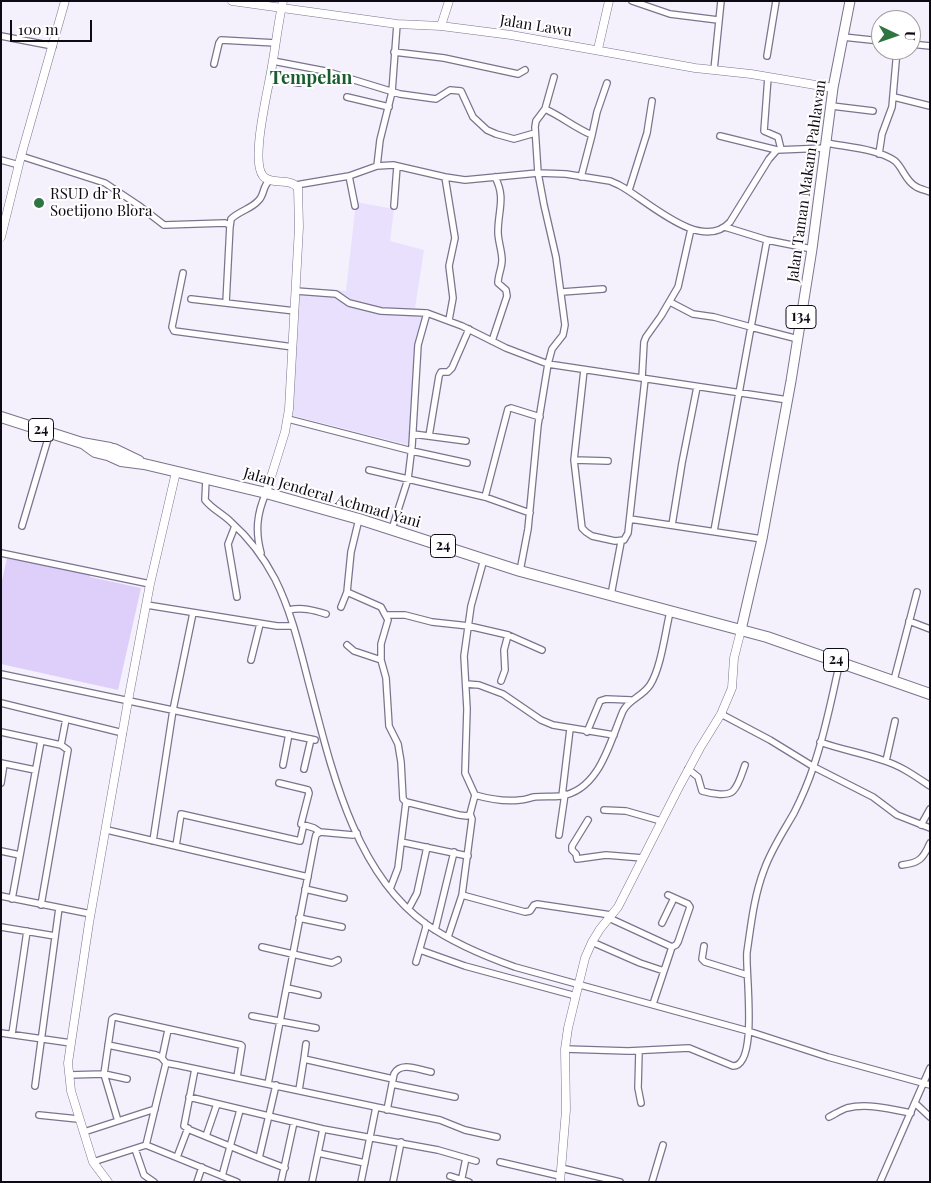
<!DOCTYPE html>
<style>
body{margin:0}
#map{position:relative;width:931px;height:1183px;overflow:hidden;background:#f4f0fc;font-family:"Playfair Display",serif}
canvas{display:block}
.frame{position:absolute;inset:0;border:2px solid #0e0a14;pointer-events:none}
.north{position:absolute;left:871px;top:10px;width:50px;height:50px;box-sizing:border-box;background:#fff;border:1px solid #9f9da1;border-radius:50%;rotate:93deg;font-size:14px;font-weight:700;line-height:20px;text-align:center;color:#0e0a14}
.north::after{content:'';display:block;margin:auto;width:18px;height:22px;background:#2e7542;clip-path:polygon(50% 0,100% 100%,50% 72%,0 100%)}
.scale{position:absolute;left:10px;top:20px;width:82px;height:22px;box-sizing:border-box;border:2px solid #0e0a14;border-top:0;padding-left:6px;font-size:15px;line-height:18px;white-space:nowrap;color:#0e0a14;-webkit-text-stroke:4px #fff;paint-order:stroke}
</style>
<div id="map">
<canvas width="931" height="1183"></canvas>
<div class="frame"></div>
<div class="north">U</div>
<div class="scale">100 m</div>
</div>
<script>
const ctx = document.querySelector('canvas').getContext('2d');
ctx.lineJoin = 'round';
function paint(path, color) {
  ctx.fillStyle = color;
  ctx.fill(path, 'evenodd');
}
function trace(path, color, width, dash) {
  ctx.strokeStyle = color;
  ctx.lineWidth = width;
  ctx.lineCap = dash ? 'butt' : 'round';
  ctx.setLineDash(dash || []);
  ctx.stroke(path);
}
function drawText(font, color, halo, rows, align = 'center') {
  ctx.font = font + ' "Playfair Display",serif';
  ctx.lineWidth = 4;
  ctx.setLineDash([]);
  ctx.textBaseline = 'middle';
  ctx.strokeStyle = halo;
  ctx.fillStyle = color;
  for (const [text, x, y, turn = 0] of rows) {
    ctx.save();
    ctx.translate(x, y);
    ctx.rotate((+turn || 0) * Math.PI / 180);
    ctx.textAlign = isNaN(turn) ? turn : align;
    if (halo) ctx.strokeText(text, 0, 0);
    ctx.fillText(text, 0, 0);
    ctx.restore();
  }
}
paint(new Path2D(`
 M356 202 394 209 390 241 424 250 415 308 425 311 417 345 412 446 291 415 300 288 346 291Z`), '#e9e0fe');
paint(new Path2D(`
 M7 558 56 568 58 563 91 570 90 577 141 588 118 690 1 664V585Z`), '#ddcffa');
const street = new Path2D(`
 M632 1 670 14 718 20
 M1 36 53 46
 M843 37 881 41
 M911 44 930 46
 M394 52 444 58 518 74 525 70
 M767 56 776 1
 M273 61 325 71 400 94 436 99 450 90 461 91 473 117 487 130 496 134 514 139 535 133
 M214 64 219 43 221 40 276 43
 M714 70 721 1
 M768 77 764 131 778 137 781 149
 M270 78 299 83
 M347 97 389 107
 M894 97 930 106
 M832 106 873 111
 M545 109 554 77
 M592 135 597 112 607 83
 M720 136 777 150
 M827 143C846 147 879 149 895 161 903 168 905 180 915 186 919 189 925 190 930 192
 M879 154 882 134 892 107 897 50
 M21 156 105 183 138 205 164 225 225 223 230 225 226 303
 M1 160 19 165
 M377 166 380 140 392 92 397 24
 M349 176 355 206
 M445 177 455 238 449 266 453 298 449 320
 M296 185 349 176 377 166 393 165 445 177 465 180 538 173 566 174 610 181 619 185C646 199 701 254 730 222L769 159 777 150 826 148
 M629 190 647 133 652 101
 M394 206 397 166
 M230 227 231 219C239 211 251 209 258 201 265 195 262 186 270 180
 M725 227 767 240 812 249
 M767 240 751 327 798 339
 M183 273 172 327 174 331 293 347
 M296 291 336 294 349 303 381 311 426 313
 M562 292 603 289
 M191 299 295 311
 M670 302 693 314 714 317 751 327 714 531
 M492 341 507 296 506 290 498 283C498 275 502 268 502 260 502 251 498 241 498 232 498 210 506 198 495 177
 M584 370 574 460 582 528 586 532 592 536 615 541 624 540 628 533 645 379
 M642 378 644 342 646 337 661 316 678 287 691 229
 M288 419 412 451 467 463
 M413 434 466 441
 M429 436 439 376 441 372H448L452 368 469 329
 M574 460 608 461
 M369 470 485 497 530 513
 M206 479 205 500C212 509 223 514 231 522 249 538 264 558 275 579 291 611 299 645 308 680 330 762 352 871 426 924 453 943 484 956 515 967L748 1031 828 1057 930 1085
 M485 497 508 409 511 408 540 417
 M359 519 351 552 347 592 381 607 388 620 381 644V660L386 678 389 726 398 744 401 762 403 799 406 802 459 815 467 816 470 814 475 795 465 773 467 709 464 656 471 606 484 559
 M630 519 762 539
 M672 525 682 463 697 387
 M22 526 50 432
 M235 526 228 544 237 597
 M392 529 408 479 412 446 418 345 427 313 462 326 506 348 548 364 788 400
 M1 553 150 584
 M261 553C255 531 257 513 266 493
 M520 571 528 529 538 425 548 364 552 349 563 335 565 325 556 257 544 205 538 173 535 127 536 121 545 109C561 116 575 128 592 135L581 177
 M611 595 621 542
 M147 605 277 626H293
 M341 607 347 592
 M289 610C302 607 313 610 326 614
 M386 615H405L432 622 469 626 508 635 542 650
 M909 621 930 629
 M347 645 354 651 381 660
 M251 660 260 624
 M1 674 315 740
 M894 680 917 592
 M501 681 505 670 504 650 508 635
 M466 684 479 685 503 694 541 720 553 725 614 735
 M1 703 123 733
 M721 714 770 740 814 767 873 797 897 815 930 828
 M1 732 61 745 68 750 41 905
 M587 732 600 701 606 699 631 700
 M820 742C842 750 863 753 885 761 901 766 915 776 930 786
 M61 745 66 719
 M886 761 895 721
 M1 763 35 770
 M283 765 289 734
 M304 769 311 739
 M688 769 698 777 702 791C709 793 727 797 733 791 739 785 742 773 745 765
 M1 783 4 764
 M279 783 308 790 309 793 301 824 314 828 320 832
 M475 795C489 799 504 802 520 800 525 800 529 798 534 797 543 796 552 797 561 796 600 790 610 741 623 711 629 699 642 697 650 685 661 668 665 633 670 612
 M562 796 570 729
 M604 810 626 811 661 821
 M588 820 572 846V850L576 854 577 859 606 855 643 858
 M921 825 930 809
 M107 830 308 877
 M559 835 565 794
 M153 841 173 710 193 613
 M401 842 468 856
 M176 846 181 814 300 841 303 828
 M1 851 20 855
 M902 865C919 863 923 859 930 843
 M305 889 344 898
 M390 889 398 868 406 802
 M462 895 525 912 530 911 534 905 537 904 611 915
 M1 896 91 914
 M12 899 41 741
 M409 908 417 893 427 847
 M299 918 342 927
 M609 918 672 947
 M662 923 674 898
 M1 927 55 936
 M435 930 454 852
 M448 937 462 895 472 819 470 814
 M592 942 640 963 664 971
 M704 946 702 959 705 962 747 975
 M262 947 332 963 338 960
 M420 950 465 966 576 996
 M416 962 426 927 425 923
 M287 988 318 995
 M653 1004 672 947 676 945 678 942 690 907 688 904 668 895
 M252 1016 316 1028
 M1 1033 71 1043
 M12 1034 27 931
 M108 1045 156 1055 161 1057 166 1063
 M565 1049 628 1051 689 1048 733 1066C759 1066 745 970 747 952 751 925 754 896 764 870 771 850 783 832 794 813 801 799 808 783 813 768 825 734 832 697 840 661
 M639 1051 638 1088 641 1103
 M162 1058 168 1030
 M304 1059 306 1044
 M195 1069 184 1126 190 1130 259 1158
 M69 1075 104 1074 127 1079
 M268 1084 315 839 316 835 320 832 353 835 357 833
 M392 1084 455 1097
 M276 1085 259 1158 285 1168
 M35 1086 59 908
 M299 1090 304 1059 393 1079
 M189 1097 323 1129 438 1150 476 1161
 M915 1103 930 1117
 M376 1107 440 1120 465 1130 497 1137
 M387 1110 394 1074C401 1061 419 1070 431 1072
 M39 1115 78 1119
 M829 1117C835 1114 841 1110 847 1108 867 1103 891 1109 911 1113
 M118 1121 104 1074 112 1019 115 1017 241 1045 242 1046 237 1077
 M84 1132 155 1109
 M206 1136 217 1104
 M146 1145 166 1063 177 1065 376 1107 361 1182
 M135 1149 144 1175 154 1182
 M318 1153 365 1163
 M177 1157 188 1128
 M93 1162 146 1145 237 1182
 M500 1162 560 1176
 M561 1168 620 1182
 M222 1176 240 1110
 M450 1176 469 1182
 M197 1182 202 1167
 M281 1182 294 1122
 M312 1182 323 1129
 M393 1182 401 1142
 M461 1182 466 1158
 M652 1182 663 1145
 M880 1182 930 1068`);
const secondary = new Path2D(`
 M232 1 397 24 441 26 511 35 695 68 751 74 833 88
 M441 26 449 1
 M598 49 609 1
 M1 237 21 156 65 1
 M266 493 285 432 289 409 299 227 298 188C290 177 272 186 263 176 250 160 269 87 272 66 276 44 278 23 283 1
 M108 1182 93 1162 88 1146 71 1091 68 1063 89 923 128 701 150 584 176 472
 M560 1182 566 1110 565 1049 568 1028 585 958 592 942 600 929 618 907 678 789 700 748 721 714 732 688 734 658 741 630`);
const primary = new Path2D(`
 M741 630 762 539 791 381 812 249 833 88 850 1`);
const highway = new Path2D(`
 M1 417 82 443 110 448
 M84 444 95 452 107 455
 M114 449 139 461
 M110 456 121 461 144 464 266 493 359 519 520 571 767 637 930 694`);
trace(street, '#7c738e', 8);
trace(secondary, '#7c738e', 9);
trace(primary, '#7c738e', 11);
trace(highway, '#7c738e', 12);
trace(street, '#fff', 5.5);
trace(secondary, '#fff', 8);
trace(primary, '#fff', 9);
trace(highway, '#fff', 10);
for (const [x, y, r, color] of [
 [39,203,6,"#2e7542"]
]) {
  const dot = new Path2D();
  dot.arc(x, y, r, 0, 2 * Math.PI);
  ctx.fillStyle = color;
  ctx.fill(dot);
  trace(dot, '#fff', 2);
}
for (const [x, y, w] of [
 [801,317,30],
 [41,430,25],
 [443,546,25],
 [836,660,25]
]) {
  const box = new Path2D();
  box.roundRect(x - w / 2, y - 11.5, w, 23, 4);
  ctx.fillStyle = '#fff';
  ctx.fill(box);
  trace(box, '#0e0a14', 1);
}
drawText('bold 14px', '#0e0a14', null, [
 ["134",801,317],
 ["24",41,430],
 ["24",443,546],
 ["24",836,660]
]);
drawText('15px', '#0e0a14', '#fff', [
 ["Jalan Lawu",536,26,9],
 ["Jalan Taman Makam Pahlawan",807,181,-82],
 ["Jalan Jenderal Achmad Yani",332,498,16]
]);
drawText('15px', '#0e0a14', '#fff', [
 ["RSUD dr R",50,194],
 ["Soetijono Blora",50,211]
], 'left');
drawText('bold 18px', '#195c2e', '#fff', [
 ["Tempelan",311,78]
]);
</script>
